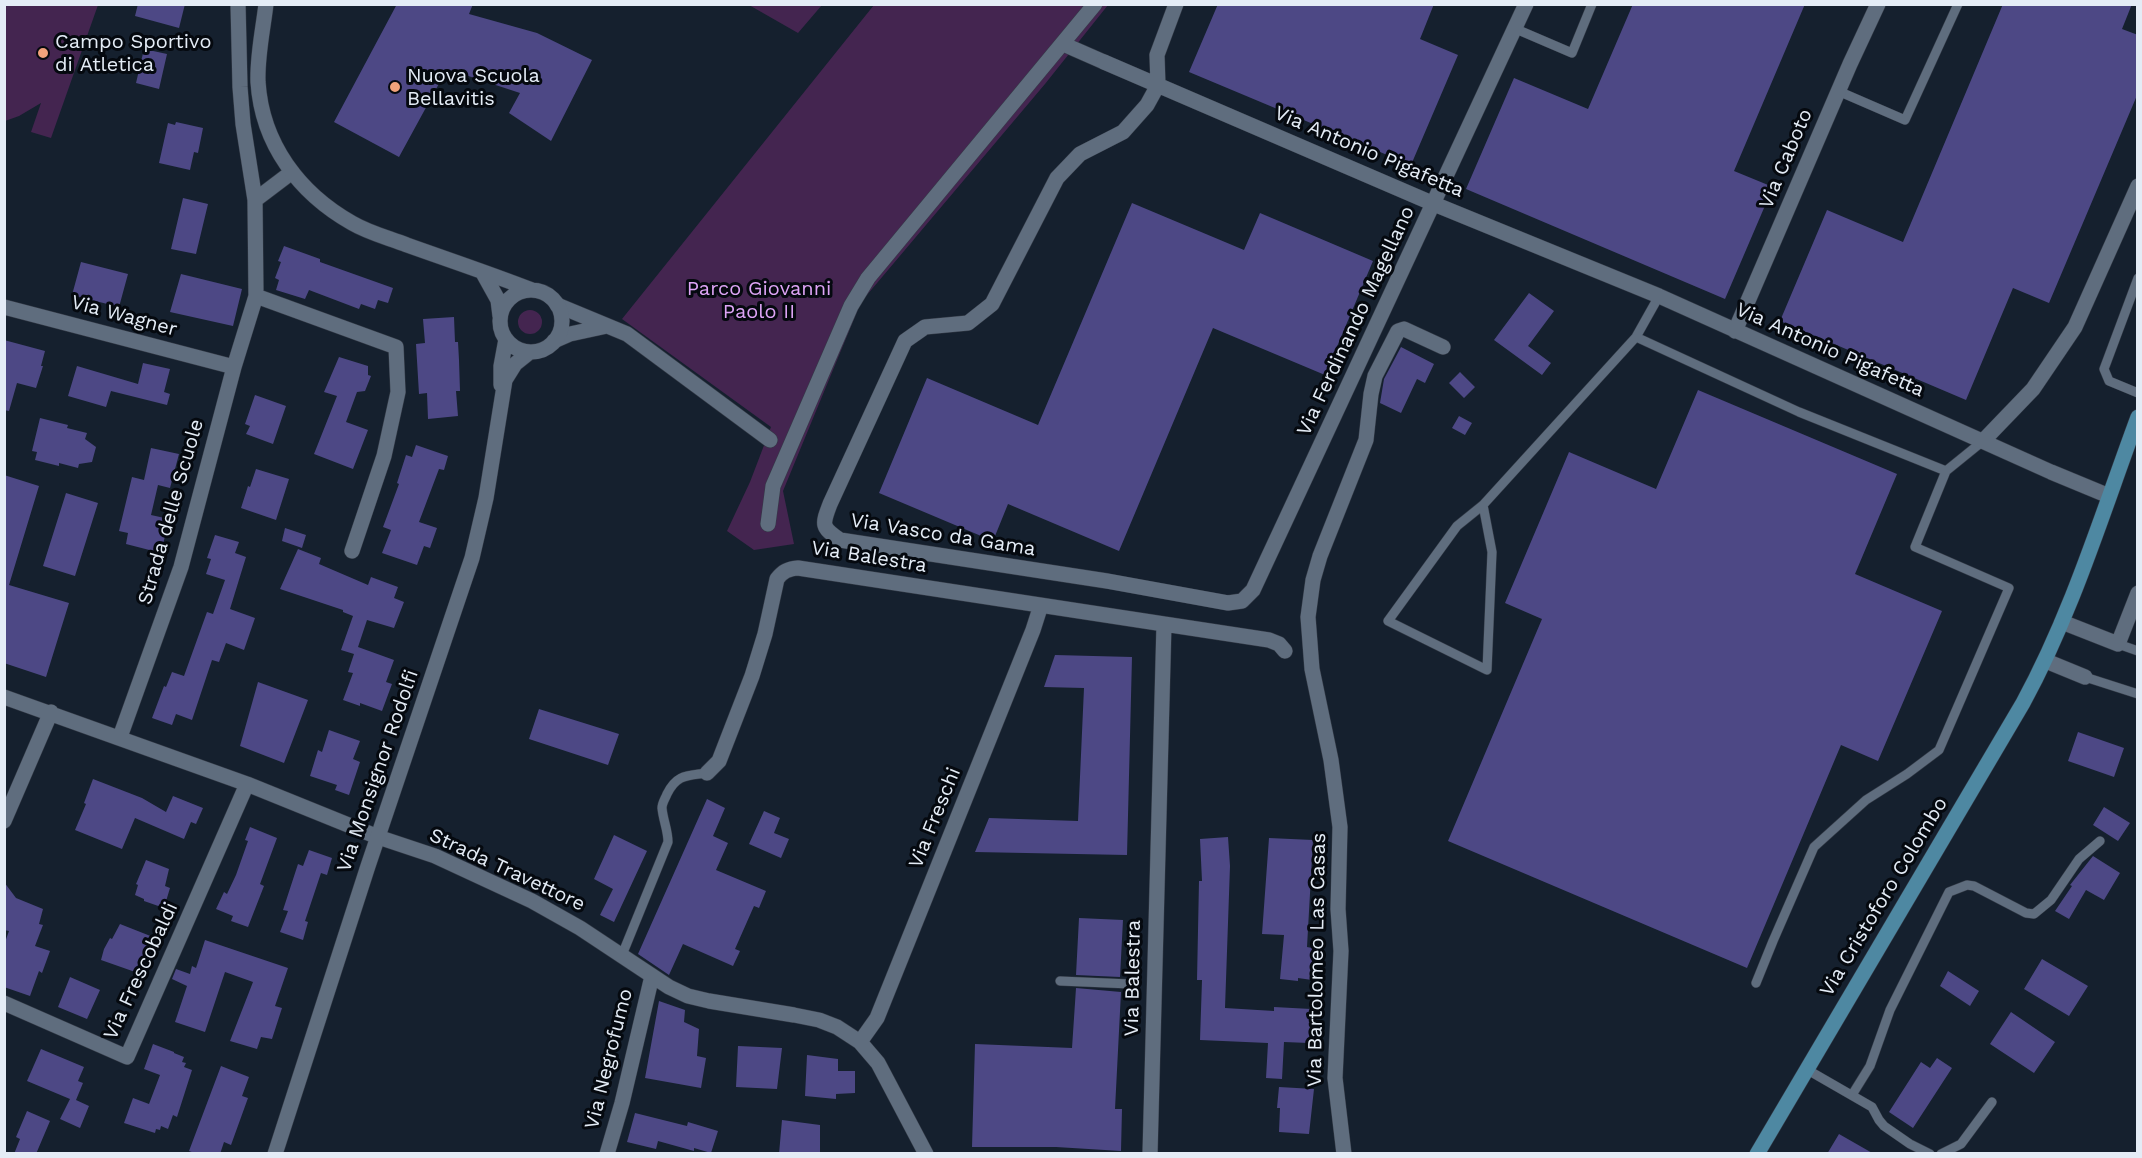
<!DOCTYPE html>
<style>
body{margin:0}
#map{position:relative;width:2142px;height:1158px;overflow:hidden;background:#15202e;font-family:"Work Sans",sans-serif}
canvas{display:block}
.frame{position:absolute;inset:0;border:6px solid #e4ecf6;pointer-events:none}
</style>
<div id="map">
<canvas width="2142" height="1158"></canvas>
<div class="frame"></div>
</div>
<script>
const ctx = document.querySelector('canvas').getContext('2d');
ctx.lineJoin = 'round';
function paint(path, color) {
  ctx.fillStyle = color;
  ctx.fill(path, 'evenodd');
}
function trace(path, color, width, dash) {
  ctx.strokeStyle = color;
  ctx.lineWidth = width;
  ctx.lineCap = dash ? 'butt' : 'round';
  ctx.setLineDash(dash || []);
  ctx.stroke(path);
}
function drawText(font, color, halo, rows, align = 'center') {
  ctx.font = font + ' "Work Sans",sans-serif';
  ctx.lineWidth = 6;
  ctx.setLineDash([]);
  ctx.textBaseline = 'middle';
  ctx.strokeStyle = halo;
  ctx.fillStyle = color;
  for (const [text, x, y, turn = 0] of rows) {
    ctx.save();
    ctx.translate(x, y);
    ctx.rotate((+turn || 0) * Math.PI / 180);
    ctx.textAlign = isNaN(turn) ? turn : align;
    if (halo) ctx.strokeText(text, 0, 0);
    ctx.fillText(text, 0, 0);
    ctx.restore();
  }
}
paint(new Path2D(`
 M5 4 98 5 51 138 31 132 41 103 19 116 5 121Z
 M749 5H822L798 33Z
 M874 5H1108L1045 84 861 302 783 491 794 544 754 550 727 531 750 482 771 427 622 319Z
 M518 322a12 12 0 1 1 24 0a12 12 0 1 1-24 0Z`), '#442550');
paint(new Path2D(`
 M138 4H185L179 28 135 16Z
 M397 4H473L469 14 537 33 592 60 551 141 509 113 520 93 447 69 399 157 334 122Z
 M1218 4H1434L1420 39 1458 55 1411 165 1189 72Z
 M1633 4H1805L1734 171 1773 187 1725 299 1466 189 1514 78 1588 109Z
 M2003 4H2132L2122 29 2138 35V93L2049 303 2013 288 1966 400 1780 321 1827 210 1903 242Z
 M144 49 167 54 159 89 136 83Z
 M176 122 203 128 198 153 194 152 190 170 159 163 168 123 175 125Z
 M183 198 208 204 196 254 171 249Z
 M1132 203 1244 250 1260 213 1373 261 1325 375 1213 328 1119 551 1008 504 993 541 879 493 927 378 1038 425Z
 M284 246 320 259V262L393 288 388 303 378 300 375 309 361 304 359 309 309 290 305 299 276 290 279 280 275 278 281 262 278 261Z
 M81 262 128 274 119 307 72 295Z
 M181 274 242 289 233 326 170 312Z
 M1529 293 1554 311 1528 346 1551 363 1542 375 1494 340Z
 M454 317 455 342H458L459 360 460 391H456L458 416 428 419 427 393 419 394 416 344 425 343 423 319Z
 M4 340 45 351 41 366H43L36 388 17 383 9 411 4 410Z
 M1401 347 1434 364 1425 383 1417 379 1401 413 1380 403 1384 379Z
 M339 357 368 366V375L371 376 365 391 357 392 346 422 368 430 353 469 314 454 337 396 324 392Z
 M143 363 170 369 164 392 170 394 167 405 111 391 106 407 68 396 77 366 138 384Z
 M1460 372 1475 387 1464 398 1449 383Z
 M1698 390 1897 474 1855 574 1942 611 1878 761 1841 745 1747 968 1448 841 1542 619 1505 603 1569 452 1656 489Z
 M255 395 286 406 273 444 246 434 250 426 245 424Z
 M1459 416 1472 423 1465 435 1452 428Z
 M40 418 68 425 67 428 87 433 85 439 96 447 92 462 79 464 78 468 59 463V466L35 460 37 452 32 451Z
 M416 445 448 456 444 470 439 469 419 522 437 528 430 548 424 546 417 565 382 553 391 530 383 527 399 484 397 483 406 455 412 457Z
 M151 448 179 454 170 488 158 485 151 515 169 519 161 553 126 544 128 533 119 531 132 477 144 480Z
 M256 469 289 479 276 520 241 508 248 486 250 487Z
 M4 475 39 486 9 585 69 603 46 677 4 663Z
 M66 493 98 503 75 576 43 566Z
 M285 528 306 535 302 548 282 541Z
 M215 535 239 542 235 553 246 557 230 609 255 618 244 650 226 643 219 662 212 660 192 720 176 714 172 725 152 718 164 686 166 687 172 672 184 676 207 612 213 614 225 580 206 574 211 559 207 558Z
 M298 549 321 558 319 564 368 585 371 577 398 587 394 598 404 602 394 628 367 620 358 647 394 660 386 682 392 684 382 711 360 703V706L343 700 353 673 348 672 354 654 341 650 353 616 343 612V610L280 589Z
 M1055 655 1132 657 1127 855 975 852 989 818 1078 821 1084 688 1044 687Z
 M258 682 308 700 284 763 240 746Z
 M539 709 619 734 608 765 529 739Z
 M329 730 360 741 353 759 360 762 349 795 335 790 337 785 310 776 318 750 322 752Z
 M2078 732 2124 748 2114 777 2068 761Z
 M93 779 142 798 166 812 173 796 203 808 196 824 191 822 184 839 135 818 122 849 75 830 86 804 84 803Z
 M707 799 725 808 713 836 728 843 716 870 766 891 759 908 754 906 735 949 740 951 733 966 683 944 669 975 638 954Z
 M2104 807 2130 823 2118 841 2093 825Z
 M764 811 780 818 774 833 789 839 781 858 749 844Z
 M250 827 277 838 260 884 264 886 248 927 231 921 233 916 216 909 224 892 227 894 236 875 248 841 245 840Z
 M614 835 647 851 614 922 600 915 613 889 594 879Z
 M1228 837 1230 866 1225 1008 1274 1011V1007L1311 1009 1309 1043 1284 1042 1282 1079 1266 1078 1268 1043 1200 1040 1202 980H1197L1199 881H1202L1200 839Z
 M1269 838 1313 840 1307 947 1312 948V980L1298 978V981L1280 979 1284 935 1262 934Z
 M309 850 332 858 327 875 321 873 305 921 308 922 303 940 280 932 288 911 283 910 298 864 303 866Z
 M2093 856 2120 873 2104 900 2086 890 2069 919 2055 911 2072 886 2070 885Z
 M146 860 169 869 165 886 170 888 164 908 144 901V899L135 895 138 885 136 884Z
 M4 882 16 898 43 909 39 924 43 925 35 946 50 951 42 973 39 971 30 996 4 987V945L9 931 4 930Z
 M1079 918 1123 920 1120 977 1076 975Z
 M120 924 153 937 138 973 101 960 104 949 110 938 112 939Z
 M205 940 288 968 275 1006 282 1008 272 1039 261 1037 257 1049 230 1041 253 982 225 972 205 1032 175 1022 187 986 172 979 176 969 190 974 192 966 196 968Z
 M2042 959 2088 986 2069 1016 2024 989Z
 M1948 971 1979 991 1970 1006 1940 986Z
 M70 977 100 990 87 1019 58 1007Z
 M1076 988 1121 992 1115 1109H1122L1121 1151 1056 1147H972L975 1044 1072 1048Z
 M659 1001 685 1010 684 1022 699 1029 697 1056 706 1058 701 1088 645 1078Z
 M2011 1012 2055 1042 2034 1073 1990 1044Z
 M153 1044 174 1052V1053L184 1057 182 1062 186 1063 184 1067 192 1070 177 1117 173 1115 168 1129 161 1126 160 1130 156 1129 155 1133 124 1123 133 1098 149 1104 160 1075 144 1069Z
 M738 1046 782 1048 777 1089 736 1087Z
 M41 1049 84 1067 78 1081 83 1083 76 1100 89 1106 80 1128 60 1119 70 1099 27 1081Z
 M807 1055 838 1059V1071H855V1093L836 1094V1099L805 1096Z
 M1937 1058 1952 1068 1913 1128 1889 1112 1921 1062 1930 1068Z
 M221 1066 249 1077 242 1096 248 1098 231 1145 224 1142 220 1154H197L189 1151Z
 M1279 1087 1314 1089 1309 1134 1279 1132 1280 1108H1277Z
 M27 1111 50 1121 36 1154H14L20 1139 16 1137Z
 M635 1113 687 1126 688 1122 718 1131 711 1153 694 1148V1151L658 1141 656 1149 627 1142Z
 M782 1120 820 1125V1154H779Z
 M1839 1134 1874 1154H1827Z`), '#4d4885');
const service = new Path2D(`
 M1516 29 1572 53 1592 4
 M1838 91 1905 120 1958 4
 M2138 278 2104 369 2109 381 2138 393
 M1636 337 1799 412 1946 471 1915 547 2009 588 1939 750 1907 774 1866 800 1814 847 1773 941 1756 983
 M1946 471 1983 441
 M1483 505 1492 552 1487 670 1388 621 1457 526 1483 505 1636 337 1659 296
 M2118 644 2138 651
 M2085 677 2138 694
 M622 955 668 842C668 830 663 820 662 808 662 803 665 799 667 794 677 774 687 776 707 773
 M1060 981 1130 984
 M1806 1069 1872 1107 1879 1120 1884 1126 1910 1144 1930 1154
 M1852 1095 1870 1066 1890 1010 1949 892 1967 885 1974 886 2026 913 2034 914 2051 900 2079 859 2100 841
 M1941 1154 1961 1144 1992 1102`);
const pedestrian = new Path2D(`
 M1063 44 1104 62
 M768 524 773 486 851 306 868 278 1095 4`);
const minor = new Path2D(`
 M1176 4 1157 55 1158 85 1147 105 1123 132 1080 154 1057 178 992 304 968 323 925 327 905 341 830 504C822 525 821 527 840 540L1107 581 1228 603 1242 601 1253 590 1526 4
 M1104 62 1434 204 1659 296 2051 472 2109 496
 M255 200 292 172
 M256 296 396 347 398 392 384 456 352 551
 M557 305 627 334 770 440
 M4 307 234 367
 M1735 331 1850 64 1878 4
 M554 341 570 334 607 326
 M1983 441 2033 389 2075 327 2138 186
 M2062 622 2118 644 2138 593
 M1164 624 1269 640 1279 644 1285 651
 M2046 661 2085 677
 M4 697 247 784 378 837 435 856 532 901 580 928 669 987 688 996 709 1001 794 1015 819 1020 837 1027 860 1042 878 1063 926 1154
 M120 737 181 567 234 367 256 296 255 200 243 124 240 87 238 4
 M707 773 719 761 752 676 765 634 777 579C783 571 788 569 798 568L1164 624 1150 1154
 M4 821 51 712
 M4 1003 127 1057 247 784
 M860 1042 877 1018 1033 630 1041 605
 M607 1154 622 1103 652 976
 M1344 1154 1335 1078 1341 951 1338 909 1340 827 1331 760 1312 669 1308 617 1313 580 1320 556 1366 440 1371 394 1375 376 1398 331 1404 329 1443 347`);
const tertiary = new Path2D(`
 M266 4C263 30 257 56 258 82 262 144 299 193 352 223 369 233 389 238 407 245 449 260 491 274 532 290
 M483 273 498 300 500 316
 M500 321a31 31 0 1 1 62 0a31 31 0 1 1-62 0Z
 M501 385V366L506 339
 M275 1154 368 866 472 558 486 498 505 380 515 364 530 352`);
const secondary = new Path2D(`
 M1757 1154 2023 703C2072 613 2102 514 2138 417`);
trace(service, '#343b47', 10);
trace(pedestrian, '#343b47', 16);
trace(minor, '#343b47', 16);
trace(tertiary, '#343b47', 16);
trace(secondary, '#343b47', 16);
trace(service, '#5f6d7e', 9);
trace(pedestrian, '#5f6d7e', 15);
trace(minor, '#5f6d7e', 15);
trace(tertiary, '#5f6d7e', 15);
trace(secondary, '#4e88a2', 15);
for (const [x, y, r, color] of [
 [43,53,6,"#f1a27b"],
 [395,87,6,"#f1a27b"]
]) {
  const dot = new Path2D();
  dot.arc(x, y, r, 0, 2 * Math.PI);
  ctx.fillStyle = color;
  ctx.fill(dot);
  trace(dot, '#05090f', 2);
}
drawText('20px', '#e4ecf6', '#05090f', [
 ["Campo Sportivo",55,42],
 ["di Atletica",55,65],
 ["Nuova Scuola",407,76],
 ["Bellavitis",407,99]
], 'left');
drawText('20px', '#e4ecf6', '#05090f', [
 ["Via Antonio Pigafetta",1369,152,23],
 ["Via Caboto",1786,159,-67],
 ["Via Wagner",124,316,15],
 ["Via Ferdinando Magellano",1356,321,-65],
 ["Via Antonio Pigafetta",1830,350,24],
 ["Strada delle Scuole",171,512,-74],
 ["Via Vasco da Gama",943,535,9],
 ["Via Balestra",869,557,9],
 ["Via Monsignor Rodolfi",378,771,-71],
 ["Via Freschi",935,818,-68],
 ["Strada Travettore",507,870,25],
 ["Via Cristoforo Colombo",1884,897,-59],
 ["Via Bartolomeo Las Casas",1317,960,-89],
 ["Via Frescobaldi",141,971,-65],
 ["Via Balestra",1133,978,-89],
 ["Via Negrofumo",609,1059,-76]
]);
drawText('20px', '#dea4f6', '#05090f', [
 ["Parco Giovanni",759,289],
 ["Paolo II",759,312]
]);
</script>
